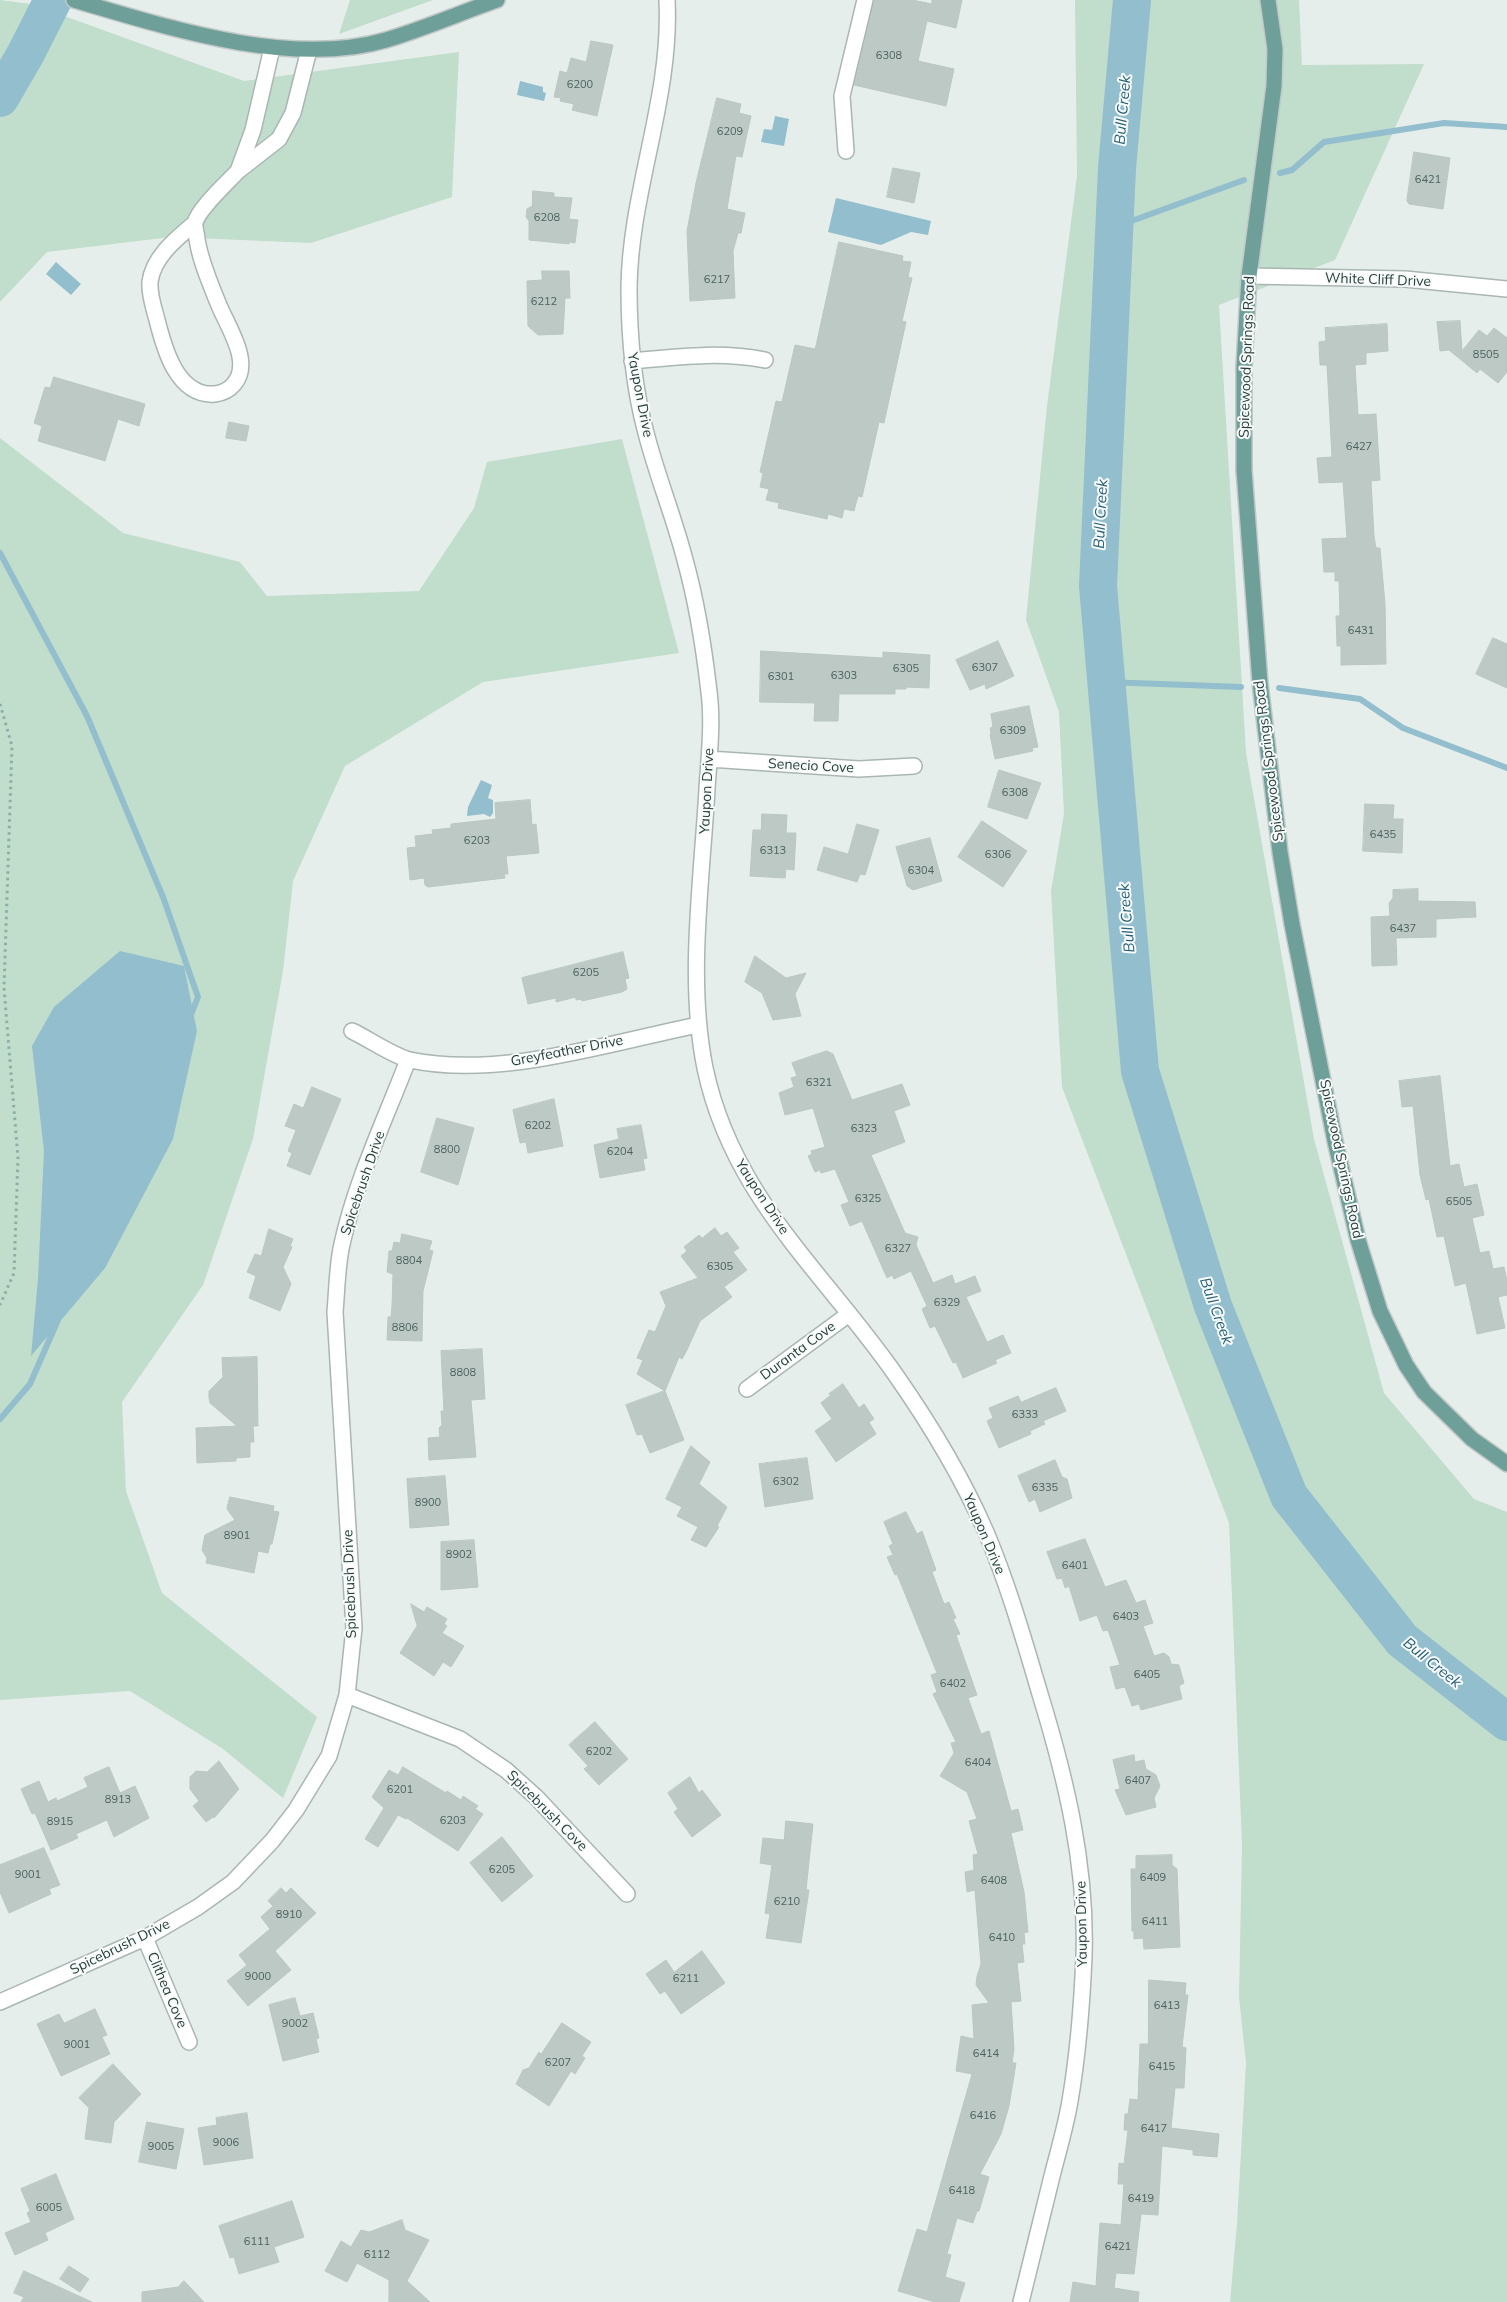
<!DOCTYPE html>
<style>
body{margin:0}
canvas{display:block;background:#e6eeeb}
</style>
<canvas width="1507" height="2302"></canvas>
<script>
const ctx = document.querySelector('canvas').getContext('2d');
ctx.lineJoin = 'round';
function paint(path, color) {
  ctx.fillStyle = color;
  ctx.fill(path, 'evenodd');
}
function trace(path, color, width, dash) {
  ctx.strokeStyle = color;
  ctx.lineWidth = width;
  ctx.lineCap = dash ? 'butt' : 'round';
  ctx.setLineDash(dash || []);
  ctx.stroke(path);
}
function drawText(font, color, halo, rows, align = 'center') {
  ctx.font = font + ' Mulish,sans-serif';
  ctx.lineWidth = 4;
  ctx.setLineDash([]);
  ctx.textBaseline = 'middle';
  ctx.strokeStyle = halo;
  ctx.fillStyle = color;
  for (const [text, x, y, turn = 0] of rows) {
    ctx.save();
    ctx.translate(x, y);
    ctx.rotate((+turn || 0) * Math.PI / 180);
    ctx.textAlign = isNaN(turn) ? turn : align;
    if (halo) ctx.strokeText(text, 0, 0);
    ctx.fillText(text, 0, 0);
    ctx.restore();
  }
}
paint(new Path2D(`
 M0 0 31 4 244 81 459 52 452 197 311 243 171 237 47 252 0 302Z
 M350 0H433L339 34Z
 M1075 0H1299L1302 65 1424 64 1335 260 1219 305 1246 753 1314 1139 1384 1393 1474 1499 1507 1512V2302H1230L1237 2224 1246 2063 1239 1997 1242 1845 1229 1523 1062 1087 1051 891 1064 814 1059 712 1026 620 1047 406 1077 176Z
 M0 438 123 533 240 562 267 596 419 591 474 508 487 462 622 439 679 653 483 682 345 766 293 881 283 971 253 1139 203 1285 122 1402 126 1491 162 1593 317 1717 283 1798 223 1749 130 1691 0 1700Z`), '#c1ddcc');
paint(new Path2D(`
 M520 81 543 87V92L546 93 544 101 517 95Z
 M775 116 789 119 784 146 761 142 764 129 772 130Z
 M836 198 931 221 928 235 911 232 881 245 828 232Z
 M56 262 81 284 71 295 46 274Z
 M481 780 492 785 488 798 493 800V813L490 817 484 814 467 816 468 807Z
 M120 951 184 966 197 1031 173 1139 105 1268 31 1356 38 1279 44 1151 32 1046 54 1007Z`), '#93bece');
trace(new Path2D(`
 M1280 173 1292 170 1324 142 1444 123 1507 127
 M1115 227 1244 180
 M0 553 87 716 163 897 198 997 190 1017
 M1106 682 1241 687
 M1279 688 1360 699 1403 728 1507 768
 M0 1419 30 1384 58 1320`), '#93bece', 6);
trace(new Path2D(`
 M1132 0 1117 168 1098 586 1140 1071 1213 1306 1289 1496 1402 1640 1507 1722
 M0 98 25 55 53 0`), '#93bece', 38);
const building = new Path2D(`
 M874 0H912L932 4V0H962L956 28 927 21 918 61 954 69 946 106 854 85Z
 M591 41 613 45 597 116 572 110 574 104 560 101 561 98 554 97 560 71 567 73 571 58 586 62Z
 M717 98 741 104 739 113 751 116 742 157 736 156 727 209 745 213 741 233H738L733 251 735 298 690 301 687 231 696 183Z
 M1414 152 1450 158 1443 209 1409 204 1407 201Z
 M893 168 920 173 914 203 887 197Z
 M533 191 554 193V197L572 198 569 219 578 220 575 243 569 242V244L529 240V221L526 217 527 209 532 206Z
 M839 242 903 256 902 261 911 262 908 277 912 278 902 321 906 322 884 423 879 422 862 497 858 496 854 511 844 509 842 518 828 514 827 519 778 508 779 503 766 500 769 489 760 487 763 473 760 472 776 401 782 402 795 345 815 349Z
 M542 271H569L570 298H565L563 334 538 335 528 326 527 281 542 280Z
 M1460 321 1462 351 1479 330 1487 336 1494 328 1507 338V372L1498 383 1480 369 1477 373 1449 350 1440 351 1437 322Z
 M1387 324 1388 351 1366 353V364L1355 365 1358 415 1376 414 1380 480 1371 481 1374 536 1376 548H1380L1385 604 1386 664 1341 665V646H1337L1336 616H1340L1339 581H1335V572H1324L1322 539 1347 538 1343 482 1319 483 1317 458 1332 457 1327 365H1320L1319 342 1326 341 1325 328Z
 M54 377 145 404 139 426 118 419 105 461 38 441 42 426 34 423 45 387 50 388Z
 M229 422 249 426 246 441 226 438Z
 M1493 638 1507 644V688L1476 674Z
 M998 641 1014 676 986 689 985 684 970 690 956 660Z
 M761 651 883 658V652L930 655 929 688 906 687V689H895V694H839L838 721H814L815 703 760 702Z
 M1029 706 1038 747 1032 748 1033 751 995 759 990 735 991 734 990 728 993 727 991 714Z
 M999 770 1041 783 1027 819 988 807Z
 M530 800 532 825 536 824 539 853 506 856 508 874H504L505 878 428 887 425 885 424 878 410 880 407 848 416 847 415 836 433 834 432 830 451 828V824L496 819 495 803Z
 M1365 804 1394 805 1393 819H1403L1402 853 1363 851Z
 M762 814 787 815 786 833H796L794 870 786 869 785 878 750 876 753 830H761Z
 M982 821 1027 851 1003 887 958 857Z
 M857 824 879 830 865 875 860 874 857 882 817 870 824 847 848 854Z
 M930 838 942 881 913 890 907 886 896 847Z
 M1418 889V901L1475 902 1476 917 1436 919V937L1396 938 1397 965 1372 966 1371 917 1390 916 1389 903 1393 898V890Z
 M623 952 629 978 625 979 627 989 622 992 582 1001 581 999 576 1000V997L556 1002V998L528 1004 522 978Z
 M755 956 786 978 806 973 795 994 801 1016 773 1020 762 993 745 982Z
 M827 1051 833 1054 852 1100 902 1084 910 1105 894 1111 905 1142 871 1155 905 1233 918 1237 916 1245 933 1283 952 1275 955 1284 975 1276 981 1291 966 1297 987 1342 1003 1335 1011 1353 995 1360 997 1363 963 1378 956 1362 953 1363 935 1326 930 1328 922 1309 927 1306 911 1271 894 1279 892 1275 887 1278 862 1221 850 1226 841 1205 849 1202 835 1169 821 1173 820 1170 815 1172 808 1156 812 1154 811 1151 825 1147 813 1108 785 1115 779 1093 794 1087 791 1078 797 1076 792 1063Z
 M1440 1076 1450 1166 1459 1164 1464 1187 1477 1184 1484 1215 1472 1218 1480 1253 1489 1251 1493 1269 1504 1267 1507 1281V1295L1498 1297 1505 1328 1477 1334 1466 1283 1455 1286 1444 1236 1437 1237 1429 1199 1426 1200 1420 1175 1413 1106 1402 1107 1399 1081Z
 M312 1087 341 1099 310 1175 287 1166 292 1153 288 1151 296 1130 285 1126 294 1104 303 1108Z
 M554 1099 563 1146 528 1153 526 1142 520 1143 513 1110Z
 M437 1118 474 1128 458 1185 421 1172Z
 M641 1125 647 1158 643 1159 645 1170 600 1178 594 1145 619 1139 617 1129Z
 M715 1228 721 1236 727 1232 739 1248 733 1252 747 1270 724 1287 732 1297 700 1321 687 1350 682 1359 679 1357 665 1391 637 1374 643 1360 637 1358 649 1330 655 1332 666 1306 660 1292 698 1278 681 1256 687 1251 684 1247 699 1235 702 1238Z
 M269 1229 293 1239 290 1246 292 1247 283 1267 291 1284 280 1311 249 1298 256 1276 247 1272 255 1254 261 1256Z
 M402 1234 432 1241 429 1250 433 1251 423 1291 422 1341 387 1340 388 1317H391L392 1306 393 1274 387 1272 389 1251H392L394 1242 400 1243Z
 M482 1349 485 1399 471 1400 476 1457 429 1460 428 1438 440 1437 439 1428 442 1425 441 1411H444L441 1351Z
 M257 1357 258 1426H253L254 1442H250V1457L236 1458V1461L197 1463 196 1428 237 1426 210 1403 209 1398V1391L223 1377 222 1358Z
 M843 1384 859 1408 864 1404 874 1419 869 1422 876 1434 836 1462 815 1431 832 1419 821 1403 831 1395 829 1394Z
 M1056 1388 1066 1411 1043 1421 1045 1424 1030 1431 1031 1434 999 1448 987 1421 993 1418 989 1408 1018 1396 1021 1402Z
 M665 1391 684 1440 650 1453 642 1434 637 1435 626 1405Z
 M691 1446 710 1462 699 1484 727 1507 717 1526 719 1527 706 1547 691 1540 698 1527 677 1516 682 1507 666 1499Z
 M807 1458 813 1499 765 1507 759 1464Z
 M1055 1460 1062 1477 1067 1479 1072 1498 1040 1512 1035 1499 1029 1502 1018 1476Z
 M445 1476 449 1525 410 1528 407 1479Z
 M230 1497 274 1506 273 1511 279 1512 272 1544H270L268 1553 258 1551 254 1573 206 1563 207 1558 202 1550 205 1535 235 1520 227 1509Z
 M906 1512 917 1534 922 1531 936 1570 932 1572 944 1604 949 1602 956 1618 953 1619 960 1634 956 1635 977 1695 968 1698 981 1734 989 1731 1011 1811 1018 1809 1023 1830 1011 1833 1024 1892 1028 1932 1024 1933 1025 1944H1022L1024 1962 1017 1963 1021 2001 1011 2002 1014 2049 1012 2063H1016L1009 2106 1001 2134 980 2174 989 2177 979 2211H977L973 2223 957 2218 947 2254 951 2255 945 2277 965 2283 959 2302H935L898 2291 917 2229 927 2232 972 2074 956 2071 961 2036 974 2039 972 2005 989 2003 976 1985 977 1976 981 1964 975 1890 967 1892 965 1872 974 1870 973 1855 978 1854 969 1821 977 1819 967 1792 940 1776 954 1753 951 1743 956 1742 933 1694 937 1692 931 1675 937 1673 897 1574 895 1575 887 1557 893 1555 889 1546 893 1544 884 1522Z
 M1085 1539 1105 1587 1126 1580 1136 1603 1145 1600 1153 1623 1143 1626 1154 1656 1164 1653 1169 1657 1171 1664 1179 1665 1184 1683 1179 1686 1182 1699 1141 1710 1139 1704 1132 1706 1125 1687 1116 1689 1110 1667 1120 1665 1108 1630 1103 1631 1097 1615 1080 1621 1069 1586 1065 1588 1062 1578 1057 1579 1047 1552Z
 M474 1540 478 1587 441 1590V1542Z
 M411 1604 424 1612 427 1607 447 1619 444 1624 447 1626 442 1633 464 1646 451 1667 443 1662 434 1676 400 1653 417 1626Z
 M595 1722 628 1759 599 1785 584 1769 588 1766 569 1745Z
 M1134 1755 1135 1762 1144 1760 1146 1769 1156 1775 1160 1786 1154 1798 1156 1807 1126 1815 1115 1790 1120 1789 1113 1760Z
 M219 1761 239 1789 214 1818 213 1817 206 1822 193 1806 199 1801 190 1789V1777L196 1771 207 1772Z
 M109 1767 120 1793 135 1786 149 1818 114 1837 107 1820 76 1834 78 1838 51 1850 35 1813 32 1814 21 1789 39 1781 48 1802 56 1798 57 1801 88 1787 84 1778Z
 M403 1767 446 1793 447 1791 461 1800 463 1796 478 1806 475 1809 483 1814 458 1851 407 1818 406 1819 398 1815 378 1847 365 1839 384 1808 372 1797 389 1770 398 1775Z
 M690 1777 699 1793 702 1790 721 1815 692 1837 674 1812 678 1809 668 1793Z
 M786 1821 813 1824 806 1890H809L801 1943 766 1938 770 1914 765 1913 772 1865 760 1863 763 1838 784 1840Z
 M502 1837 533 1876 502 1902 470 1863Z
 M44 1848 60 1885 49 1889 51 1894 9 1913 0 1892V1865Z
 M1172 1855V1865L1177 1869 1180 1947 1144 1949 1143 1938 1134 1939V1931H1132L1131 1869H1136V1856Z
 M281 1888 286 1893 291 1888 316 1913 275 1951 291 1970 248 2006 227 1981 247 1965 239 1955 270 1929 261 1917 273 1906 268 1901Z
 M702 1951 725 1983 681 2014 665 1991 660 1994 646 1974 666 1960 674 1972Z
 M1149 1980 1186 1983 1185 1995H1188L1182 2047 1186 2048 1184 2088H1175L1171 2128 1219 2134 1217 2157 1193 2155V2150L1162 2146 1158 2215 1141 2214 1134 2274 1116 2273 1114 2288 1139 2292 1138 2302H1070L1073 2282 1096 2286 1100 2223 1121 2225 1124 2184H1118L1119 2163 1124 2164 1128 2130H1124L1125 2114H1128L1130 2099 1138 2100 1140 2044H1148Z
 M295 1998 300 2016 313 2013 319 2038 316 2039 319 2052 283 2061 269 2005Z
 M95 2009 107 2035 102 2037 110 2054 61 2076 37 2024 59 2014 64 2023Z
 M562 2023 591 2042 582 2056 585 2058 575 2074 571 2071 549 2106 516 2084 523 2070 529 2068 539 2052 541 2054Z
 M113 2064 141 2094 114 2122 111 2143 85 2139 89 2108 79 2098Z
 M247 2113 253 2158 204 2165 198 2128 217 2125 216 2118Z
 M147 2122 184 2129 176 2169 139 2162Z
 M56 2174 74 2219 45 2233 48 2240 15 2255 5 2233 31 2222 27 2213 30 2211 21 2189Z
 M292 2201 304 2237 274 2247 279 2262 239 2274 234 2257 230 2258 219 2226Z
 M402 2220 405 2230 429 2240 407 2281 430 2302H389V2280L357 2263 347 2282 325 2271 341 2241 351 2247 361 2230 369 2232Z
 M69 2266 89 2279 80 2292 60 2279Z
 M24 2271 92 2302H21L24 2297 14 2293Z
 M184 2281 204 2302H142V2292L178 2287Z`);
paint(building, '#bcc9c5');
trace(building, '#b9c7c3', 1);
const minor = new Path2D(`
 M667 0C672 98 630 191 629 288 629 338 633 385 646 433 657 476 674 517 685 560 697 603 704 648 709 692 713 723 709 757 707 789 702 879 687 980 705 1068 732 1197 823 1271 895 1374 930 1424 962 1477 986 1532 1008 1584 1024 1640 1040 1694 1066 1779 1087 1866 1084 1956 1082 2004 1078 2054 1070 2101 1066 2125 1059 2149 1053 2172 1042 2215 1032 2259 1021 2302
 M272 48 253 130 238 171 279 139 293 113 309 50
 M846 151 842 96 865 0
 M195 223C177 238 153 257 150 282 149 295 154 308 157 320 164 348 177 397 215 394 223 393 229 390 234 384 253 362 227 326 218 303 210 283 200 260 197 239 197 234 194 228 195 223 198 209 228 182 238 171
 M1249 276 1405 279 1507 289
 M632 361C676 357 720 351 765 360
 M709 759 859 769 914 766
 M352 1031C369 1039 393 1056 410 1060 500 1079 608 1043 698 1025
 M747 1389 849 1314
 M347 1695 460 1739 506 1770 536 1797 627 1894
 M145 1938 189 2042
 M0 2002 145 1938 198 1907 233 1882 272 1841 296 1810 329 1756 347 1695 354 1628 335 1312C337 1290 337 1266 342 1244 356 1180 385 1120 408 1060`);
const major = new Path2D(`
 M74 0C166 27 291 68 386 40 423 29 460 13 497 0
 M1268 0 1275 49 1274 86 1249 276 1244 367V470L1260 683 1280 852 1292 924 1335 1141 1358 1240 1380 1311 1406 1365 1424 1392 1472 1439 1507 1464`);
trace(minor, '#a9b6b3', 18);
trace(major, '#c2c9c8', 18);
trace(new Path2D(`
 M0 704 12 746 4 988 18 1158 14 1273 0 1305`), '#89afa7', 3, [2.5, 4]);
trace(minor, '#fff', 15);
trace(major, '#6ea099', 15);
drawText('11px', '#4c625e', null, [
 ["6308",889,56],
 ["6200",580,85],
 ["6209",730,132],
 ["6421",1428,180],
 ["6208",547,218],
 ["6217",717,280],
 ["6212",544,302],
 ["8505",1486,355],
 ["6427",1359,447],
 ["6431",1361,631],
 ["6307",985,668],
 ["6305",906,669],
 ["6303",844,676],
 ["6301",781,677],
 ["6309",1013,731],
 ["6308",1015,793],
 ["6435",1383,835],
 ["6203",477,841],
 ["6313",773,851],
 ["6306",998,855],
 ["6304",921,871],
 ["6437",1403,929],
 ["6205",586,973],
 ["6321",819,1083],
 ["6202",538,1126],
 ["6323",864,1129],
 ["8800",447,1150],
 ["6204",620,1152],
 ["6325",868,1199],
 ["6505",1459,1202],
 ["6327",898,1249],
 ["8804",409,1261],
 ["6305",720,1267],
 ["6329",947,1303],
 ["8806",405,1328],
 ["8808",463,1373],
 ["6333",1025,1415],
 ["6302",786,1482],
 ["6335",1045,1488],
 ["8900",428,1503],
 ["8901",237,1536],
 ["8902",459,1555],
 ["6401",1075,1566],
 ["6403",1126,1617],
 ["6405",1147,1675],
 ["6402",953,1684],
 ["6202",599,1752],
 ["6404",978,1763],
 ["6407",1138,1781],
 ["6201",400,1790],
 ["8913",118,1800],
 ["6203",453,1821],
 ["8915",60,1822],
 ["6205",502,1870],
 ["9001",28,1875],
 ["6409",1153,1878],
 ["6408",994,1881],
 ["6210",787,1902],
 ["8910",289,1915],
 ["6411",1155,1922],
 ["6410",1002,1938],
 ["9000",258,1977],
 ["6211",686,1979],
 ["6413",1167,2006],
 ["9002",295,2024],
 ["9001",77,2045],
 ["6414",986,2054],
 ["6207",558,2063],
 ["6415",1162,2067],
 ["6416",983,2116],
 ["6417",1154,2129],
 ["9006",226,2143],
 ["9005",161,2147],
 ["6418",962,2191],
 ["6419",1141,2199],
 ["6005",49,2208],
 ["6111",257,2242],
 ["6421",1118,2247],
 ["6112",377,2255]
]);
drawText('14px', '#263f3b', '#f7faf9', [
 ["White Cliff Drive",1378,280,2],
 ["Spicewood Springs Road",1247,357,-88],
 ["Yaupon Drive",640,395,79],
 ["Spicewood Springs Road",1269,761,-97],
 ["Senecio Cove",811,766,3],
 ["Yaupon Drive",707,791,-87],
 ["Greyfeather Drive",567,1051,-11],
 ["Spicewood Springs Road",1341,1159,78],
 ["Spicebrush Drive",363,1183,-71],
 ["Yaupon Drive",762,1197,57],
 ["Duranta Cove",798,1351,-36],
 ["Yaupon Drive",984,1534,67],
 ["Spicebrush Drive",350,1584,-92],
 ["Spicebrush Cove",547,1811,45],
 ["Yaupon Drive",1082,1924,-91],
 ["Spicebrush Drive",120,1947,-26],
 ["Clithea Cove",167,1990,67]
]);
drawText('italic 15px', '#246077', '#f7faf9', [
 ["Bull Creek",1123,110,-85],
 ["Bull Creek",1101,514,-87],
 ["Bull Creek",1127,918,-95],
 ["Bull Creek",1216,1311,70],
 ["Bull Creek",1432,1663,39]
]);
</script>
